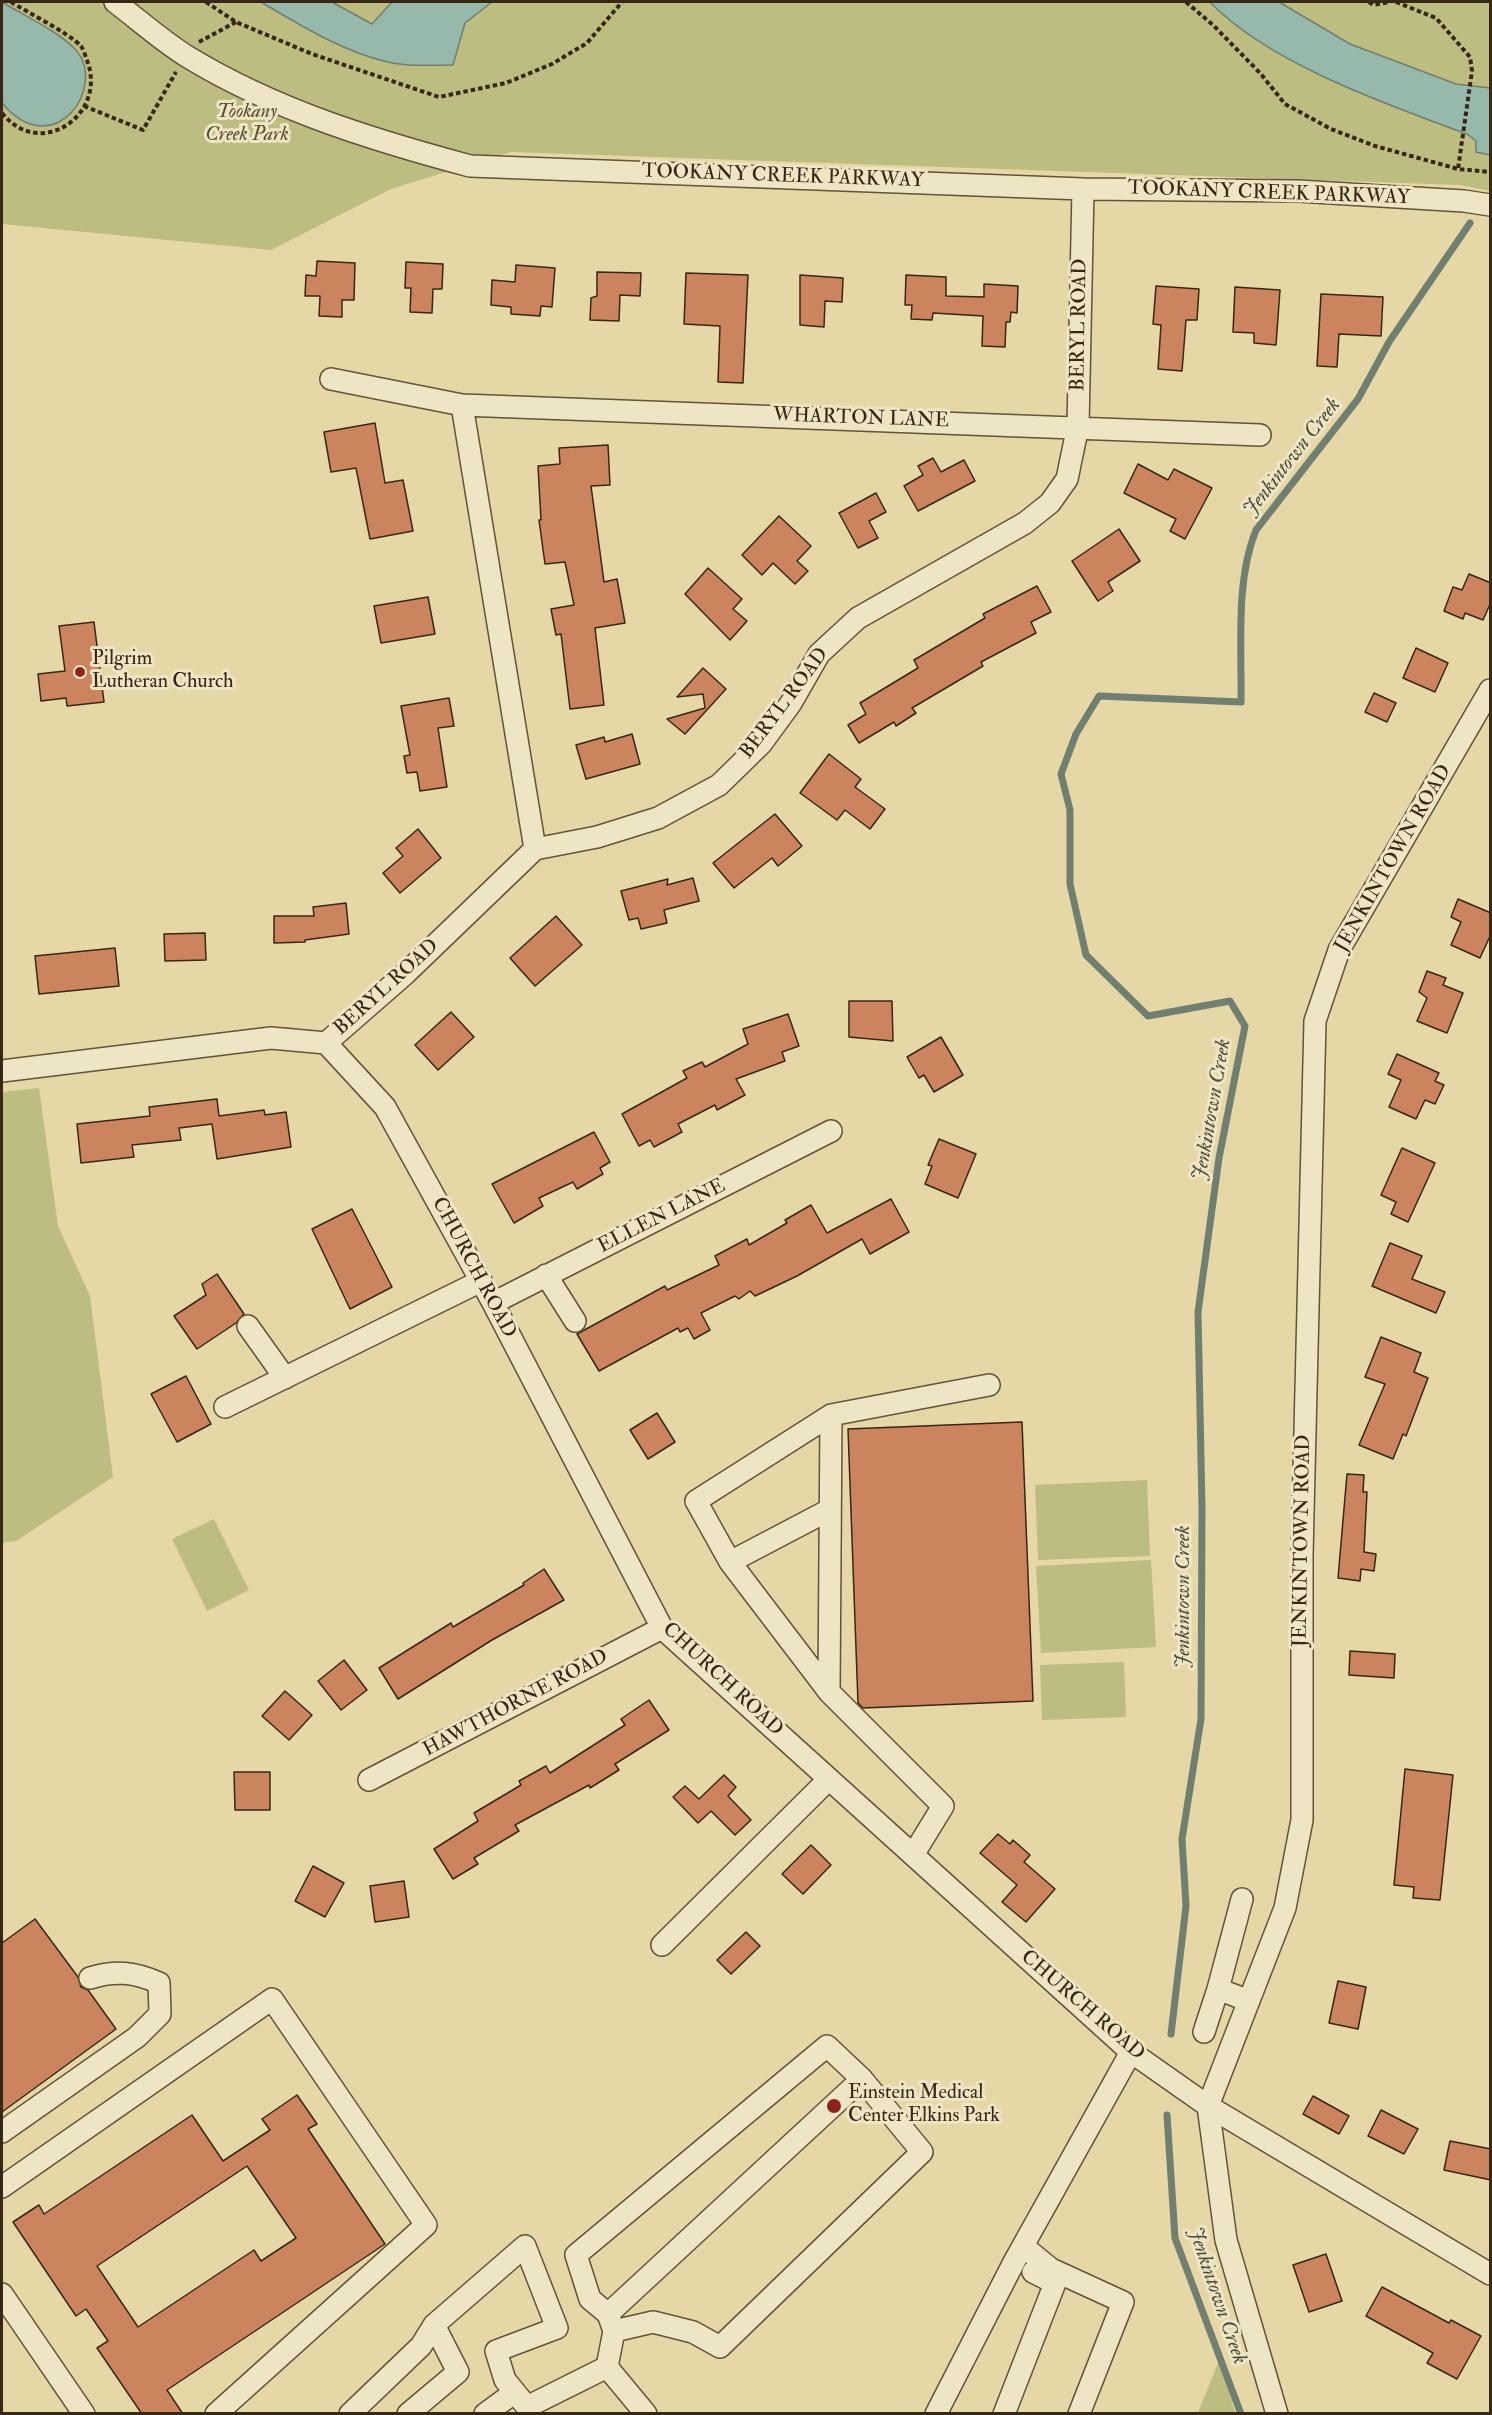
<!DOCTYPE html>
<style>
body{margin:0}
#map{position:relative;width:1492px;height:2415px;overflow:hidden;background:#e5d7a6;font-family:"IM FELL Double Pica",serif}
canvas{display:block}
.frame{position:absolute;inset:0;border:3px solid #372715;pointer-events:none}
</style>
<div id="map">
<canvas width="1492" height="2415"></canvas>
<div class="frame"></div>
</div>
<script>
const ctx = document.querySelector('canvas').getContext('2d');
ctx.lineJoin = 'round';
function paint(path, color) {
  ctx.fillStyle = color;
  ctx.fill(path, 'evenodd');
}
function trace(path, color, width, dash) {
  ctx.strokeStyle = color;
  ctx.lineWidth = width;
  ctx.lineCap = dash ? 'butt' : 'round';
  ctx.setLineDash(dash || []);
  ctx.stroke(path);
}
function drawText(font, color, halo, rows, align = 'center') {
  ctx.font = font + ' "IM FELL Double Pica",serif';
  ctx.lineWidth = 6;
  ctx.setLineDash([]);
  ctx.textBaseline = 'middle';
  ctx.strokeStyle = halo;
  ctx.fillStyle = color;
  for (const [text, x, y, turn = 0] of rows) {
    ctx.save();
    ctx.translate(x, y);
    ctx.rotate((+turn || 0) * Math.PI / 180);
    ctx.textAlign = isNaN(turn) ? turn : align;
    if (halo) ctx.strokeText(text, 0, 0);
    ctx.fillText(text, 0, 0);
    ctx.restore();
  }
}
paint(new Path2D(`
 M2 2H1490V191L1460 185 511 152 391 189 271 250 2 224Z
 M39 1088 58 1226 90 1296 113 1477 16 1541 2 1543V1092Z
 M1147 1480 1150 1556 1038 1560 1035 1485Z
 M214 1519 249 1590 207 1611 172 1539Z
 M1151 1560 1156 1647 1041 1653 1036 1566Z
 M1124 1662 1126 1717 1042 1720 1040 1665Z
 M1220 2358 1235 2413H1198Z`), '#bdbc81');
const water = new Path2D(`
 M2 2C23 15 58 31 75 49 109 86 54 165 2 103Z
 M261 2H332L372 24 392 2H492L465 23 453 65C431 65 409 67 388 62 343 52 300 25 261 2Z
 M1210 2H1279L1350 44 1456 84 1490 88V155L1476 152V141L1467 134C1388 105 1268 63 1210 2Z`);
paint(water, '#96b9ab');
trace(water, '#707f6f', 1.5);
trace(new Path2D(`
 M1171 2034 1186 1906 1182 1839 1201 1719 1202 1508 1198 1312 1219 1158 1245 1026 1230 1001 1148 1016 1086 955 1070 884V810L1061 774 1076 734 1099 696 1241 702C1242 648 1235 582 1256 530L1358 399 1389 342 1470 223
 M1167 2115 1175 2238 1241 2414`), '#707f6f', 7);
const building = new Path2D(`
 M317 261 355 263 354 300H342V317L319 316 320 296H305L306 275 316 276Z
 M406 262 443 264 442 289H433L432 313 410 312 411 288H405Z
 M516 265 555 268 552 307 541 306 540 316 511 314V307L491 305 492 280 515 282Z
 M597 272 641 273 640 296 620 295 619 321 590 320 591 298 597 296Z
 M686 273 748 275 743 383 718 382 720 326 684 324Z
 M800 275 843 278 842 302 825 301 824 327 800 325Z
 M906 275 946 277V296L984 297V284L1018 286 1017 313 1011 312 1010 322H1006L1005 347 982 346 983 316 933 313 932 320 911 319 912 305H905Z
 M1156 286 1199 289 1197 320H1186L1182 371 1158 369 1161 325 1153 324Z
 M1235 287 1280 290 1276 345 1254 343V333L1233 332Z
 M1321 294 1383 297 1381 336 1339 334 1337 367 1317 366Z
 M375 423 385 483 403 480 413 531 370 539 356 468 331 472 324 432Z
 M608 445 610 485 591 486 604 582 617 579 625 623 595 628 604 705 570 709 561 634 556 635 551 609 574 605 565 562 545 564 539 520H541L538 466 560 464 559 448Z
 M933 458 941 472 964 460 975 481 918 511 904 486 923 475 918 466Z
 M1138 464 1168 480 1174 469 1212 488 1185 539 1170 531 1176 519 1124 493Z
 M876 493 886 512 869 521 878 538 858 548 839 513Z
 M779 516 811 546 797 561 808 571 795 584 773 563 762 575 742 555Z
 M1119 529 1140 561 1108 582 1113 591 1098 601 1072 561Z
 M708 568 742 599 733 609 747 621 730 640 685 594Z
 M1469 574 1491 583V602L1483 620 1465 613 1463 619 1444 611 1453 587 1462 590Z
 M1037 586 1051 612 1031 622 1036 633 981 662 983 666 912 708 916 713 896 726 894 722 859 743 848 725 866 714 860 703 918 668 914 660 985 618 983 614Z
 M428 597 435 634 381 643 374 606Z
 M94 622 104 702 67 706 66 698 41 701 38 674 65 671 59 626Z
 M1416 648 1448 663 1435 692 1403 678Z
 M703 668 726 689 685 734 667 719 705 708 703 694 677 697Z
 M1374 693 1396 703 1387 722 1365 712Z
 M449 698 454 726 438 728 447 787 420 791 417 772 407 773 404 756 410 755 401 706Z
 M632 734 640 764 586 779 576 745 604 737 605 742Z
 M829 754 861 779 855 787 885 809 870 829 845 810 837 820 800 793Z
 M775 814 802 846 778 866 772 858 734 888 713 863Z
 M418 829 441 858 400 893 383 873 403 856 396 848Z
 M693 878 699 901 664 910 667 923 641 929 638 918 629 920 621 891 668 879 667 885Z
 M1458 899 1491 913V934L1480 958 1451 945 1461 922 1451 917Z
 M346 903 349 934 305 940V942L274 943V916H314L313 907Z
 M556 916 582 945 535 986 510 958Z
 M205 933 206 960 165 961 164 934Z
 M115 948 119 986 39 994 35 956Z
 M1427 971 1446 978 1443 985 1463 993 1447 1033 1417 1021 1427 998 1419 992Z
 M849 1001H892L893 1041 849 1037Z
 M451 1012 474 1037 438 1070 415 1045Z
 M788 1014 799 1046 782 1052 785 1061 736 1079 745 1095 717 1110 715 1105 678 1124 682 1132 654 1147 650 1140 639 1146 622 1114 687 1078 683 1071 702 1062 705 1067 748 1044 743 1029Z
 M941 1037 963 1075 934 1092 924 1075 919 1078 907 1057Z
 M1397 1054 1439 1073 1435 1081 1444 1085 1435 1104 1425 1100 1416 1119 1389 1107 1401 1080 1388 1074Z
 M217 1099 219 1116 264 1110 265 1115 286 1112 291 1147 217 1159 212 1124 179 1128 181 1140 132 1145 134 1157 81 1163 77 1124 150 1116 149 1107Z
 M594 1132 610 1162 600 1168 603 1174 577 1189 573 1182 539 1198 543 1206 514 1223 492 1184Z
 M939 1139 976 1154 958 1198 925 1184 932 1166 928 1165Z
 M1402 1148 1435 1163 1408 1222 1391 1214 1396 1202 1381 1195Z
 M891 1199 909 1232 870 1254 862 1239 797 1276 755 1296 750 1291 739 1299 735 1296 701 1313 710 1330 694 1339 688 1328 680 1332 678 1328 599 1371 577 1334 665 1286 667 1290 719 1265 715 1256 747 1239 749 1245 787 1223 785 1220 811 1205 827 1233Z
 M352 1209 392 1287 350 1309 312 1229Z
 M1390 1243 1422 1256 1412 1279 1445 1292 1436 1313 1372 1286Z
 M217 1274 244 1314 236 1323 197 1349 174 1316 206 1295 202 1284Z
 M1381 1337 1421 1353 1414 1372 1428 1378 1406 1436 1403 1434 1393 1459 1359 1445 1385 1384 1365 1377Z
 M186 1376 211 1424 177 1442 151 1394Z
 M657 1413 675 1442 648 1459 630 1430Z
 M1022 1422 1033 1701 863 1708 858 1703 848 1429Z
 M1347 1474 1364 1475 1363 1492H1367L1364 1552 1376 1554 1374 1571 1361 1569 1360 1581 1338 1578Z
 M544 1569 564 1600 492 1640 398 1699 379 1668 451 1623 453 1627 524 1585 523 1583Z
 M1350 1651 1395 1654 1394 1678 1349 1675Z
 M344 1660 367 1690 341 1710 318 1681Z
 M285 1691 312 1715 289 1740 262 1716Z
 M649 1700 669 1730 615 1764 619 1770 590 1788 589 1785 515 1825 519 1831 474 1858 478 1864 453 1879 434 1849 478 1821 474 1813 521 1785 519 1781 546 1766 550 1773 625 1725 621 1719Z
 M1405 1769 1453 1775 1440 1900 1413 1898 1414 1887 1394 1885Z
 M234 1772H270V1810H235Z
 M724 1775 736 1787 728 1796 751 1820 735 1835 711 1811 698 1823 673 1797 685 1786 699 1799Z
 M998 1834 1010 1844 1013 1840 1030 1855 1024 1862 1055 1889 1026 1922 1002 1902 1017 1885 980 1853Z
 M811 1845 831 1865 803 1894 782 1874Z
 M313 1866 344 1883 325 1917 295 1901Z
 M404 1881 409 1917 375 1922 370 1886Z
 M35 1919 78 1977 81 1987 88 1990 116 2029 2 2112V1943Z
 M746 1932 760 1946 731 1974 717 1960Z
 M1338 1981 1366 1987 1358 2029 1329 2023Z
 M297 2095 317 2124 308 2129 385 2244 167 2390 183 2414H142L97 2348 108 2341 86 2309 76 2316 13 2222 39 2205 44 2214 192 2115 223 2161 270 2130 262 2119ZM247 2166 296 2238 261 2261 254 2250 138 2327 97 2266Z
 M1313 2096 1349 2116 1339 2134 1303 2114Z
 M1381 2110 1418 2129 1404 2154 1368 2136Z
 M1450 2141 1491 2149V2180L1444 2170Z
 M1326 2254 1342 2301 1309 2312 1293 2265Z
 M1382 2287 1449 2323 1451 2320 1481 2336 1457 2379 1427 2363 1433 2353 1366 2316Z`);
paint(building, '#cb845e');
trace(building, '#372715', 1.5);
const minor = new Path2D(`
 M115 2C139 20 162 41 188 57 275 110 373 140 470 166L1083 189 1298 191 1464 201 1490 205
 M331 379 462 405 1260 435
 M462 405 535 849
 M326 1043 405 974 535 849 597 837 658 818 719 785 761 744 791 703 819 654 858 618 1025 523 1050 503 1067 479 1078 426 1083 189
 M2 1071 271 1038 326 1043 385 1107 493 1303 662 1628 1131 2052 1208 2106 1490 2274
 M546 1275 575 1321
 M493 1303 831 1131
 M248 1326 285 1378
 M225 1407 481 1281
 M730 1562 829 1510
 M829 1692 831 1415
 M369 1780 662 1628
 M913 1855 943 1806 829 1692 730 1562 696 1501 831 1415 989 1385
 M1242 1899 1218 1989 1249 2001
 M662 1945 829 1779
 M1204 2032 1218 1989
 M2 2132 137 2037 160 2014 159 1983C135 1972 115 1970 90 1978
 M2 2187 272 1999 426 2225 216 2414
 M1024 2247 1051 2269 1123 2302 1079 2414
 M2 2294 84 2414
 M608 2314 590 2299 576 2255 827 2046 862 2079
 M607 2367 614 2331 653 2322 693 2332 720 2347 922 2152 862 2079 608 2314 614 2331
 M350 2414 421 2346 434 2325 525 2246 557 2328 496 2351 505 2380 527 2407
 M408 2414 458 2372 434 2325
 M485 2414 515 2392
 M530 2414 527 2407 607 2367 646 2414
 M936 2414 1014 2262 1131 2052
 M1004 2414 1055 2283 1033 2272
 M1277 2414 1226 2240 1208 2106 1285 1908 1302 1820V1554L1315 1021 1339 950 1490 690`);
trace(minor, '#625339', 24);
trace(new Path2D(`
 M206 2 236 22 312 54 439 97 506 83 552 64 587 43 622 2
 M1186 2 1213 25 1260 73 1285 104 1331 129 1375 146 1458 169 1490 172
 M1369 2 1373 5 1390 2
 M1396 2 1436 18 1470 57 1472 71 1458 169
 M199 42 236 22
 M84 106 143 130 176 72
 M2 113C41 162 110 113 86 58 85 54 83 49 81 46 70 34 27 12 11 2`), '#372715', 4, [4.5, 3]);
trace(minor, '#eee5c5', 21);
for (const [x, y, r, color] of [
 [80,672,6,"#8f2418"],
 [834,2106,8,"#8f2418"]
]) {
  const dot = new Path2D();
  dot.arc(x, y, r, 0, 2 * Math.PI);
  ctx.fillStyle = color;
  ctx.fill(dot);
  trace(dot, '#eee5c5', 2);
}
drawText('italic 20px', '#584c30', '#eee5c5', [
 ["Tookany",247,113],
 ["Creek Park",247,136]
]);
drawText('20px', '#372715', '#eee5c5', [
 ["TOOKANY CREEK PARKWAY",783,177,2],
 ["TOOKANY CREEK PARKWAY",1269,194,2],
 ["BERYL ROAD",1080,325,-89],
 ["WHARTON LANE",861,419,2],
 ["BERYL ROAD",785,704,-53],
 ["JENKINTOWN ROAD",1394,859,-60],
 ["BERYL ROAD",387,988,-42],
 ["ELLEN LANE",662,1217,-27],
 ["CHURCH ROAD",473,1268,62],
 ["JENKINTOWN ROAD",1303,1541,-89],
 ["CHURCH ROAD",722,1680,43],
 ["HAWTHORNE ROAD",516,1704,-28],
 ["CHURCH ROAD",1082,2006,41]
]);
drawText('20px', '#372715', '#eee5c5', [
 ["Pilgrim",92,660],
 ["Lutheran Church",92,683],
 ["Einstein Medical",848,2094],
 ["Center Elkins Park",848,2117]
], 'left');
drawText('italic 21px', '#4f4c3a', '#eee5c5', [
 ["Jenkintown Creek",1293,458,-52],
 ["Jenkintown Creek",1213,1110,-80],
 ["Jenkintown Creek",1184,1597,-90],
 ["Jenkintown Creek",1216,2296,71]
]);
</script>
